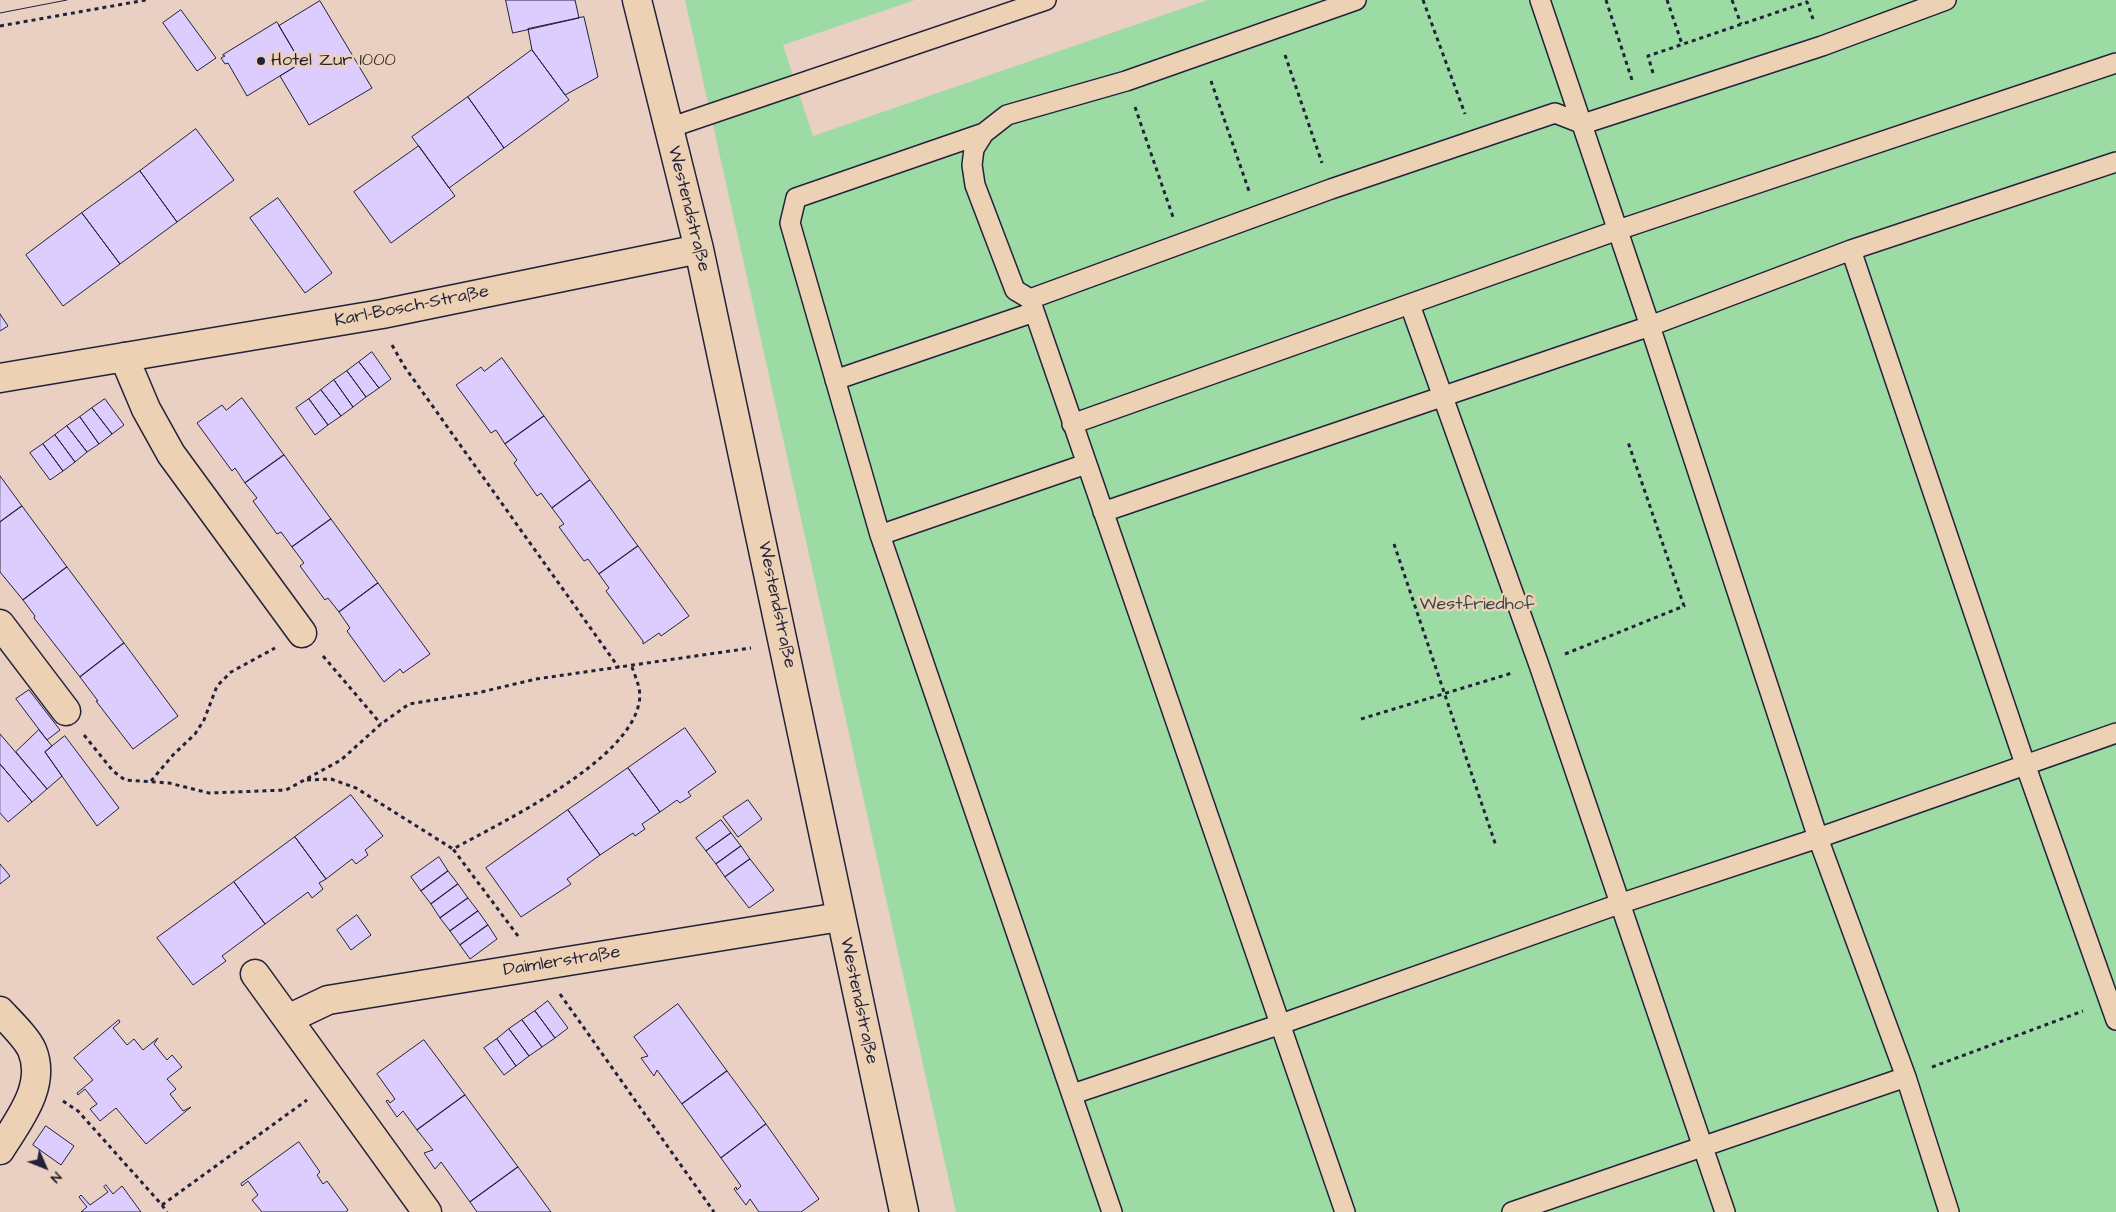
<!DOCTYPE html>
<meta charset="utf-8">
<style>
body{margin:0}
#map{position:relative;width:2116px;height:1212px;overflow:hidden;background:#ead0c3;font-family:"Architects Daughter",sans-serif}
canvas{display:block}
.north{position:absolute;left:20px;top:1142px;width:50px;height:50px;-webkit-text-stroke:4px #edd1b4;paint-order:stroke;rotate:134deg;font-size:14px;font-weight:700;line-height:20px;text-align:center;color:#22223b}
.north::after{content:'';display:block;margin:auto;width:18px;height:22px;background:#22223b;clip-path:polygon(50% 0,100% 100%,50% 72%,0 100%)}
</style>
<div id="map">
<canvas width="2116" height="1212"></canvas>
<div class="north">N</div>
</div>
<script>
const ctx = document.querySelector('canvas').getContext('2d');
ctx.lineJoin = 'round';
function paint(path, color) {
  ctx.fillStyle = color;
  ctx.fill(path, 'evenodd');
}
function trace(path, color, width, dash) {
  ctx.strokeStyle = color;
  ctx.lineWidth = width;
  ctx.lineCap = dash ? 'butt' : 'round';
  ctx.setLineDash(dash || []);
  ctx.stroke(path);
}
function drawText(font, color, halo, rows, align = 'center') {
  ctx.font = font + ' "Architects Daughter",sans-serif';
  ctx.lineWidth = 5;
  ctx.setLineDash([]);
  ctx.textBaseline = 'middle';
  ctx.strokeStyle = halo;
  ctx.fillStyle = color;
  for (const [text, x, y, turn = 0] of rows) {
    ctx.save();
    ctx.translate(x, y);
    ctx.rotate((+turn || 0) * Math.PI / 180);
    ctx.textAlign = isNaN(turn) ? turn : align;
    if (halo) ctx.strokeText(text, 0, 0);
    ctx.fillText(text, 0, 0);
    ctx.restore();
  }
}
paint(new Path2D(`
 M685 0H915L783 45 813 136 1207 0H2116V1212H956Z`), '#9cdca4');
const building = new Path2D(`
 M506 0H575L579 18 513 33Z
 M320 1 372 88 309 125 280 76 301 63 279 26Z
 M181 10 216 58 197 71 163 23Z
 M584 17 598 77 565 95 532 50 528 29Z
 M277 22 301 63 247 96 228 63 225 64 221 58 225 56 223 55Z
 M532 50 569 100 504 148 468 97Z
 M468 97 504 148 449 188 412 137Z
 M196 129 234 180 177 222 140 171Z
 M419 146 455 196 391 243 354 192Z
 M140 171 177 222 120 264 82 213Z
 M278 198 332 273 305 293 250 218Z
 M82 213 120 264 63 306 26 255Z
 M0 314 8 326 0 331Z
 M372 352 391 379 379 388 359 362Z
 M502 358 544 416 505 444 496 430 491 433 456 385 481 367 484 371Z
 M359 362 379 388 366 397 347 371Z
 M347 371 366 397 353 407 334 380Z
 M334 380 353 407 341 416 321 390Z
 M321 390 341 416 328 425 309 399Z
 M242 398 284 455 245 483 235 468 232 471 197 423 222 405 226 410Z
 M105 399 124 425 112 434 92 408Z
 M309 399 328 425 315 435 296 408Z
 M92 408 112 434 99 444 80 417Z
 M544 416 590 480 552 508 541 493 537 496 514 463 517 460 505 444Z
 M80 417 99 444 87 452 67 426Z
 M67 426 87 452 75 462 55 435Z
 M55 435 75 462 63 471 43 444Z
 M43 444 63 471 50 480 30 453Z
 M284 455 331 519 292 547 281 532 277 534 253 501 257 498 245 483Z
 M0 476 22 506 0 522Z
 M590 480 638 546 599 574 588 559 584 561 559 527 564 524 552 508Z
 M22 506 67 567 23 600 0 572V522Z
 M331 519 378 583 339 612 328 598 325 600 300 566 304 563 292 547Z
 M638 546 689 616 661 636 659 633 643 644V641L606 591 609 588 599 574Z
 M67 567 124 643 80 677 34 618 35 616 23 600Z
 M378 583 430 654 403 673 400 669 384 682 347 631 350 628 339 612Z
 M124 643 178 716 133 749 96 701H98L80 677Z
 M29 690 60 730 47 740 16 699Z
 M685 728 716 772 688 792 691 796 680 803 677 800 660 812 628 768Z
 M39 730 52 746 45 752 62 776 47 789 16 752Z
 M0 734 47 789 32 802 0 764Z
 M65 736 119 808 97 826 45 752Z
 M0 764 32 802 8 822 0 813Z
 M628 768 660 812 642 824 645 829 635 836 633 833 600 855 568 810Z
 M351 795 383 836 365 850 368 855 356 864 352 859 326 879 295 837Z
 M748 800 762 819 738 837 723 817Z
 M568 810 600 855 567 879 571 884 521 917 486 868Z
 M721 820 731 833 706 851 696 838Z
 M731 833 741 846 716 864 706 851Z
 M295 837 326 879 319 883 323 889 312 898 308 892 265 924 234 882Z
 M741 846 750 859 725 877 716 864Z
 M439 857 448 871 421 891 411 877Z
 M750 859 774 890 749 908 725 877Z
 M0 864 10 876 0 884Z
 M448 871 458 884 431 904 421 891Z
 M234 882 265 924 222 956 226 961 193 985 157 938Z
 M458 884 468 898 440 918 431 904Z
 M468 898 478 911 450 931 440 918Z
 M478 911 488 925 460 945 450 931Z
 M357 915 371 935 351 950 337 930Z
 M488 925 497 939 470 959 460 945Z
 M548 1001 568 1028 555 1038 535 1011Z
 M678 1004 727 1071 682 1104 657 1070 654 1076 641 1058 648 1056 634 1037Z
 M535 1011 555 1038 542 1047 522 1020Z
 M119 1020 120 1022 113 1028 127 1045 134 1039 143 1050 158 1038 154 1044 167 1060 172 1055 182 1067 167 1079 176 1089 170 1094 183 1111 191 1107 146 1144 116 1108 100 1121 90 1109 97 1104 85 1089 78 1095 77 1093 93 1080 74 1058Z
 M522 1020 542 1047 529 1056 509 1029Z
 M509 1029 529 1056 516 1066 497 1039Z
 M497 1039 516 1066 504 1075 484 1048Z
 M424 1040 465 1095 417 1130 403 1111 397 1117 386 1101 388 1100 390 1103 395 1099 377 1074Z
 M727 1071 766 1124 721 1158 682 1104Z
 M465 1095 518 1167 470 1202 441 1162 435 1169 424 1153 433 1150 417 1130Z
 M766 1124 819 1199 801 1212H759L750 1199 746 1205 734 1189 736 1187 737 1190 741 1186 721 1158Z
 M46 1126 74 1146 61 1165 33 1145Z
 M299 1142 320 1172 317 1175 323 1184 327 1181 348 1210 346 1212H262L252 1200 258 1195 248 1181 242 1186 241 1184Z
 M518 1167 551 1212H477L470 1202Z
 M106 1185 113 1194 122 1186 141 1212H81L87 1207 79 1197 81 1195 90 1205 108 1192 104 1187Z`);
paint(building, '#ddccfe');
trace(building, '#22223b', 1);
const service = new Path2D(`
 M1540 0 1650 326 1818 838 1906 1077 1949 1212
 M669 128 1046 0
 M1851 250 2025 764 2116 1020
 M1030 299 1015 290 975 185 972 165 974 149 984 133 1007 115 1126 81 1356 0
 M1410 305 1539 665 1725 1212
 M835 380 1034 312
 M1072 424 1618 230 2116 63
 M1086 464 880 535 1112 1212
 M1103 512 1650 326 1851 250 2116 162
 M880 535 790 223 796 198 984 133
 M1073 1094 1281 1024 1619 904 1818 838 2116 733
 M1345 1212 1030 299 1331 189 1555 113 1583 124 1822 46 1946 0
 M1512 1212 1906 1077`);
const minor = new Path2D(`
 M637 0 699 249 904 1212
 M124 357 146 409 171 454 302 633
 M0 378 382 314 699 249
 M0 624 66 711
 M255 974 427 1212
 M0 1011C9 1021 27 1038 32 1050 47 1086 18 1121 0 1150
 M288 1019 328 1000 840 917`);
trace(service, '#22223b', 22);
trace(minor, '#22223b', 31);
trace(new Path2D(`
 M1423 0 1465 114
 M1606 0 1632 80
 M1667 0 1682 44
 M1732 0 1741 24
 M0 26 146 0
 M1285 55 1322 163
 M1653 73 1648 56 1807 2 1813 19
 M1211 81 1249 191
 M1135 107 1173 217
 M392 345 404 366 619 668
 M1394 544 1496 846
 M1565 654 1684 606 1628 442
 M323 656 381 724
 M1361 719 1512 673
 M84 735 113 771 125 780 169 783 209 793 286 790 341 760 381 724 409 704 477 693 536 679 751 648
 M307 780 331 779 356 788 453 849
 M151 781 173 755 195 734 204 720 217 686 231 672 275 648
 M518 936 453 849C502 822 628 762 639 703 642 690 636 679 632 667
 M560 994 714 1212
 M1932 1067 2083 1011
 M63 1101 78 1111 162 1205 307 1100
 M162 1205 167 1212`), '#22223b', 3, [4, 4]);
trace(service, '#edd1b4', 19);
trace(minor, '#edd1b4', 28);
trace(new Path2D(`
 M0 13 67 0`), '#22223b', 1);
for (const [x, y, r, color] of [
 [261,61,5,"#22223b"]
]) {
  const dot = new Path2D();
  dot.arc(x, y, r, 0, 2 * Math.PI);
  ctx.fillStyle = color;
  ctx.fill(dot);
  trace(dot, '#edd1b4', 2);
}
drawText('18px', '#22223b', '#edd1b4', [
 ["Hotel Zur 1000",271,61]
], 'left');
drawText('18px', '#22223b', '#edd1b4', [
 ["Westendstraße",688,209,76],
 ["Karl-Bosch-Straße",412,307,-11],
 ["Westendstraße",776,605,78],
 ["Daimlerstraße",562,962,-9],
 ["Westendstraße",858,1001,78]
]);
drawText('18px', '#3a4750', '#edd1b4', [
 ["Westfriedhof",1477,605]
]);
</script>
